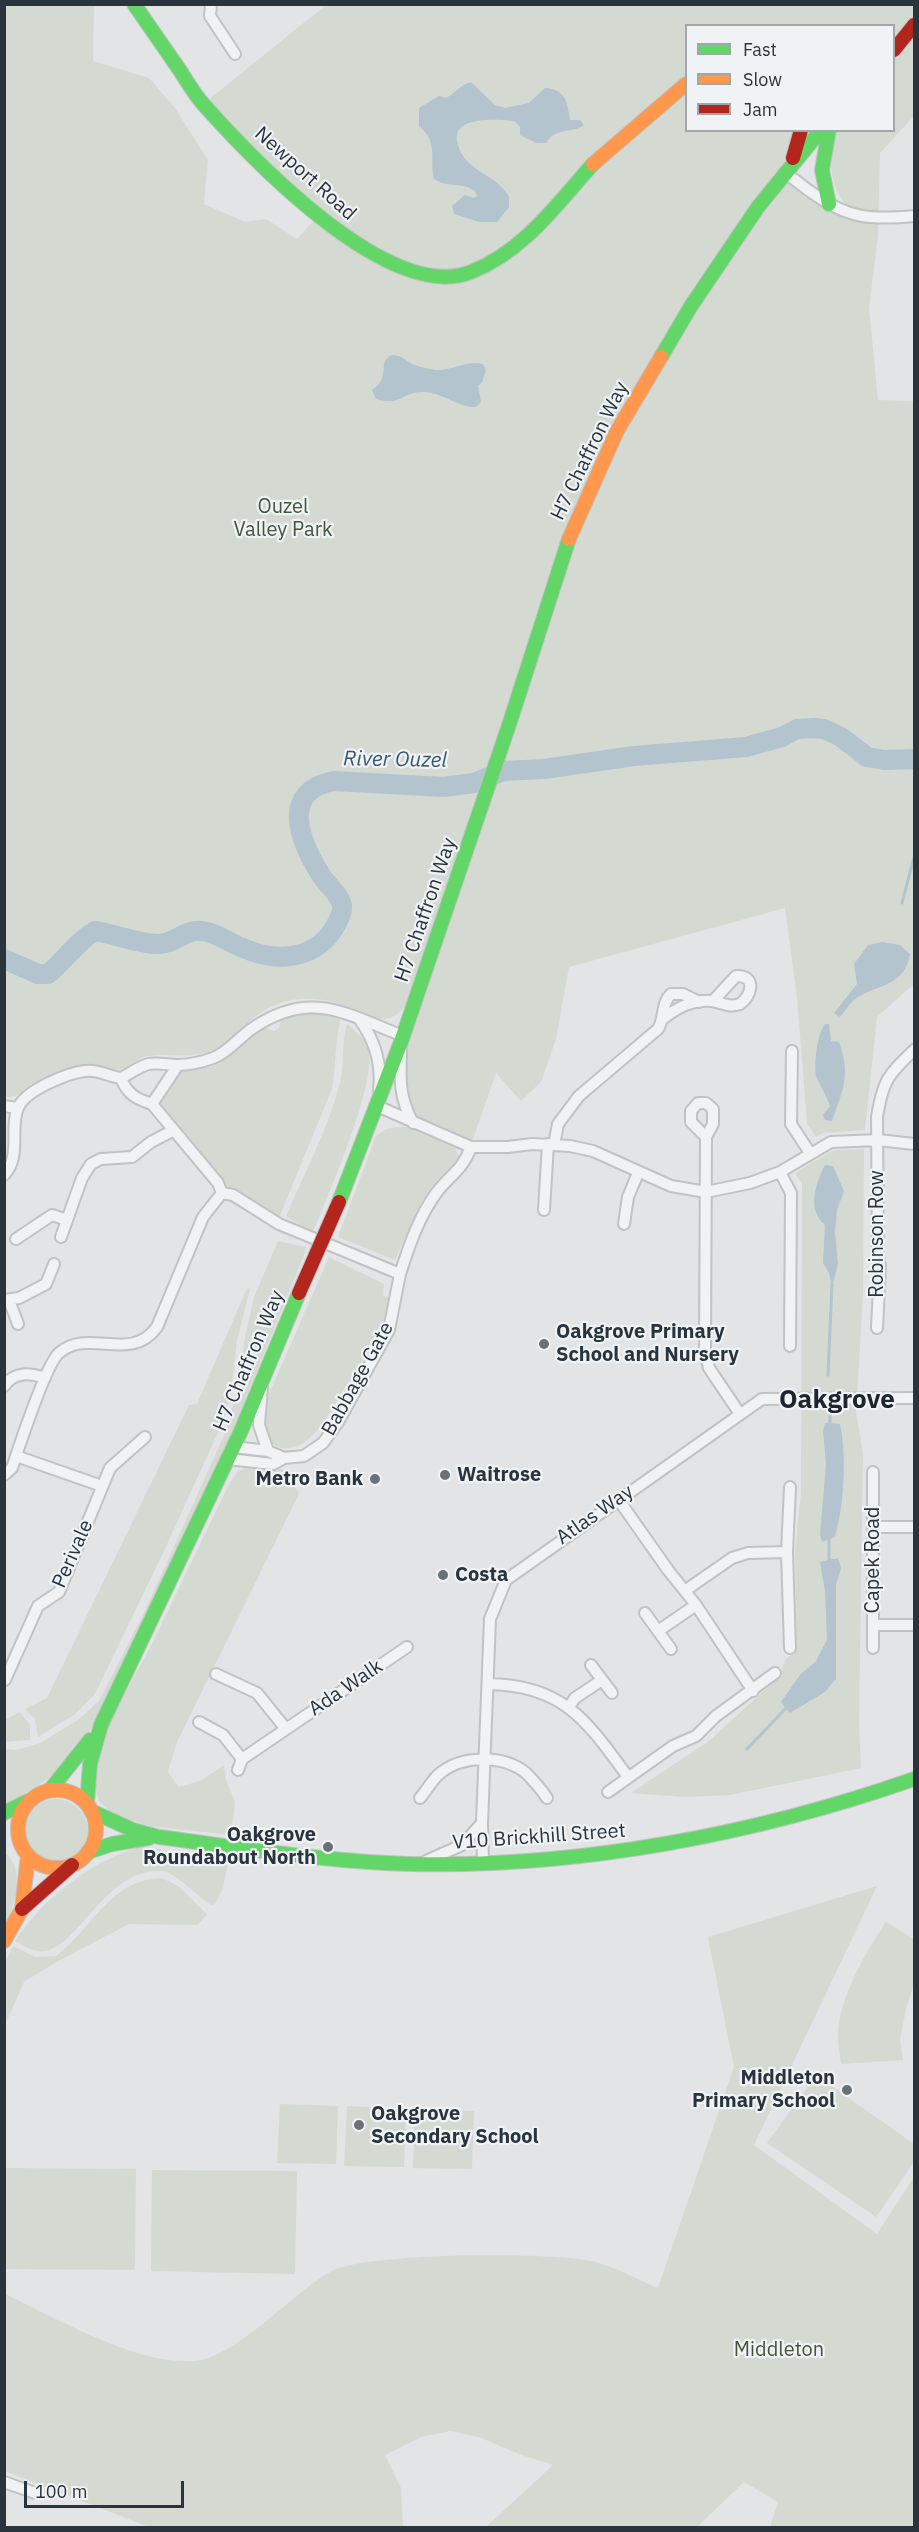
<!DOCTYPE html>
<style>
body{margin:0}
#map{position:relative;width:919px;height:2532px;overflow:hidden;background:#e2e4e6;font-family:"IBM Plex Sans",sans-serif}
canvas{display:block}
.frame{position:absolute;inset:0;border:6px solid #2a343d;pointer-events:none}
.legend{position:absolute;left:685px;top:24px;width:210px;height:108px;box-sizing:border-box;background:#eff3f5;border:2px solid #a0a7ab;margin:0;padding:8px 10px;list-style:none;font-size:18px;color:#2a343d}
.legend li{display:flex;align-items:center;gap:12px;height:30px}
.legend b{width:30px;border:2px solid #a0a7ab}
.scale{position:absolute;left:24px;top:2481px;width:160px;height:27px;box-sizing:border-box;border:3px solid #2a343d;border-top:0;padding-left:8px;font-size:18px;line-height:21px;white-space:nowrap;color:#2a343d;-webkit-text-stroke:4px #eff3f5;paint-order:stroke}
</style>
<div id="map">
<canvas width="919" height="2532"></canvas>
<div class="frame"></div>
<ul class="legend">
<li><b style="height:8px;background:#63d668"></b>Fast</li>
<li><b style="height:8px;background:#ff974d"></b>Slow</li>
<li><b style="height:8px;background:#b3261e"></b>Jam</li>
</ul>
<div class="scale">100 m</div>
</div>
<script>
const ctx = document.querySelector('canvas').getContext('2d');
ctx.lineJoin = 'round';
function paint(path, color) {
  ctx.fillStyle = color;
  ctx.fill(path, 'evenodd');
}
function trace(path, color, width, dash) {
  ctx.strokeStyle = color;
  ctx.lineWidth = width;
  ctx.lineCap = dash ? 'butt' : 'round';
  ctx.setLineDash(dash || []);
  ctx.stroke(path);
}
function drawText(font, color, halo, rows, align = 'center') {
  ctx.font = font + ' "IBM Plex Sans",sans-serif';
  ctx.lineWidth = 4.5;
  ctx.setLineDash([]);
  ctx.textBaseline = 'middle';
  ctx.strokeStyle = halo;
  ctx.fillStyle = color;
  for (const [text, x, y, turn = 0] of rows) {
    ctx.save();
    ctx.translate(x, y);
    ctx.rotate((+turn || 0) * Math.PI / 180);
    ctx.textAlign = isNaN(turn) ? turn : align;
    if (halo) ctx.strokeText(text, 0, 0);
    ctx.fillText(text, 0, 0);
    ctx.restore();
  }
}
paint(new Path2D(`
 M5 5H94L93 61 149 78 175 108 208 160 204 204 245 222 266 219 297 239 317 217 203 104 326 5H914V116L880 153 878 235 869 308 878 400 914 401V984L877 1017 865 1130 823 1133 816 1137 807 1124 797 997 785 908 569 967 556 1039 541 1082 521 1101 496 1073 471 1145 413 1123 399 1087 409 1000C404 1008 398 1016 389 1018 372 1023 353 1008 337 1003 320 998 300 997 283 1002 251 1012 240 1035 216 1049 194 1060 170 1052 148 1056 135 1058 129 1071 115 1069V1072C94 1074 51 1074 33 1083 20 1090 22 1097 5 1097ZM686 26H894V130L835 131C829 168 827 185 854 214L784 173 821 131 686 130Z
 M322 1011 341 1017C335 1041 336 1065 332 1089L278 1220 227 1186 195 1150 160 1103 178 1073 184 1069 210 1067 220 1062 249 1035 263 1027 274 1031 279 1028 281 1019 289 1015Z
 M347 1024C354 1029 365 1039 368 1048 379 1081 327 1196 313 1233L286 1216C305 1172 328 1129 340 1083 345 1063 341 1043 347 1024Z
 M396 1127H408L455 1148 460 1158 452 1172 447 1170 434 1184 420 1204 395 1260 338 1237 376 1136 386 1129Z
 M864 1149 863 1294 856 1412 863 1453 859 1724 861 1768 730 1795 686 1797 631 1793 709 1741 780 1676 785 1660 797 1650 795 1552 801 1492 802 1184 795 1173 834 1150Z
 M278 1241 305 1247 306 1250 219 1465 98 1718 73 1759 42 1783 5 1805V1749L17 1750 40 1743 78 1720 99 1701 144 1613 226 1431 239 1384 244 1342 254 1297Z
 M329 1257 384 1284 383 1295 389 1298C387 1312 384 1325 377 1338 368 1354 357 1369 347 1385 335 1403 324 1427 306 1441 302 1445 295 1447 289 1448 259 1451 266 1412 269 1394Z
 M247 1288 250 1289 237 1340 231 1395 221 1426 163 1553 95 1694 74 1715 38 1737 35 1719 25 1709 47 1698 189 1405 197 1404Z
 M248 1467 290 1470 287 1478 299 1492 297 1498 177 1742 168 1772 179 1787 200 1781 224 1765 226 1780 235 1802 231 1835 150 1826 113 1815 99 1801 93 1781 94 1759 115 1711 151 1646 230 1482 238 1471Z
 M20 1712 30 1725V1740L5 1742V1720Z
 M24 1831a32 32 0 1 1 64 0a32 32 0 1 1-64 0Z
 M142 1846 228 1862 223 1888 215 1904 211 1905C198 1897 176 1873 163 1871 155 1870 147 1872 140 1874 100 1887 74 1947 45 1951 34 1953 24 1946 15 1941 43 1898 93 1860 142 1846Z
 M5 1853C26 1870 15 1905 5 1925Z
 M162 1878 178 1886 206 1913 207 1915 197 1925 129 1924 58 1961 24 1982 5 2025V1963L13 1946 35 1957 56 1956C95 1927 108 1880 162 1878Z
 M877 1886 754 2145 877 2234 914 2177V2527H770L778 2502 744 2482 697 2527H486L553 2465 519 2454 479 2437 450 2431 421 2437 385 2455 401 2488 403 2527H149L5 2471V2294C57 2318 137 2366 195 2361 237 2357 292 2293 330 2272 363 2252 550 2252 591 2261 614 2266 636 2279 658 2288L734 2067 708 1937Z
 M886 1922 914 1939V1984L906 2009 900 2040 903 2060 841 2064C840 2055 838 2045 838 2036 838 2000 866 1951 886 1922Z
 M816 2075 914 2144V2162L876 2217 767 2143Z
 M280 2104 338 2106 336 2164 277 2163Z
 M347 2106 406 2109 404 2167 344 2166Z
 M415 2109 474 2111 472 2169 413 2168Z
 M5 2168 136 2169 135 2270 5 2269Z
 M152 2170 297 2171 295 2274 151 2271Z`), '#d4dad2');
paint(new Path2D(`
 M471 82 495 105 505 108 529 103 545 88C566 89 567 102 570 120H580L584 125C573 134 557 126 546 143H536L520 135V127L514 121C497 119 448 115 458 145 460 151 463 157 467 161 482 176 495 176 509 196V207L497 222H479L454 214 452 206 465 195 474 198 477 196 475 191C462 182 448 188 434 179 429 157 439 143 419 126V108L439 96 446 98C456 93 460 85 471 82Z
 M391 355C401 355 404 359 412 364 418 367 429 369 436 370 452 371 468 360 483 364L486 370 482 382 478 386 481 402 476 407C456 407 441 391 421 392 401 393 401 406 376 399L372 390C376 387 380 384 382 378 386 368 380 363 391 355Z
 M882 942 900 945 910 954C905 987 877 984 855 999 850 1003 845 1011 840 1017L834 1013 857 984 854 964 868 945Z
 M825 1024H829L831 1041 839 1042C851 1075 843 1090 832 1121L825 1120 823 1115 830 1106C828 1099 817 1079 816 1076 814 1062 817 1035 825 1024Z
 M825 1165 833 1166 844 1191 837 1210 835 1232 838 1264 832 1287 829 1273 823 1263 825 1225C806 1209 816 1183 825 1165Z
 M825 1423 840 1424C847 1457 844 1505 835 1537L822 1542 820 1534 826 1464 823 1431Z
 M838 1558 841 1568 836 1584V1679L825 1692 790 1713 781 1702 800 1675 816 1661 827 1640 825 1591 820 1562Z`), '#b3c4ce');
trace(new Path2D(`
 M902 903 914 857
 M828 1375 832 1284
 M830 1426V1415
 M829 1564V1535
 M747 1749 787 1707`), '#b3c4ce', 3);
trace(new Path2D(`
 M4 959 38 974H48C65 960 76 942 95 931 115 934 139 944 158 944 175 944 185 929 201 931 216 932 229 943 243 948 274 962 312 961 333 930 337 924 343 912 342 905 339 893 326 884 321 875 300 842 279 791 334 781L444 787 474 783 503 771 544 769 634 756 746 747 782 737 797 729 814 728 824 729 841 737 867 757 884 760 914 759`), '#b3c4ce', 20);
const street = new Path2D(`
 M211 4 210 16 235 54
 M784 173C794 178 802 186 811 192 848 219 871 220 914 216
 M664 1018C678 1007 693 999 712 1001 723 1003 729 1008 740 1004 752 996 757 975 736 976L713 1001
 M360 1020C375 1041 382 1064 379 1090
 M401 1051C400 1080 399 1097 413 1123
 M792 1051 791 1124 810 1153
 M178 1065 152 1104 218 1183 222 1193 233 1195 279 1224 400 1274C409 1246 419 1216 437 1192 451 1174 462 1171 471 1147
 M121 1078C127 1094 136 1099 152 1104
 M4 1106 17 1108
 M377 1106 471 1147H508L532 1144 570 1146 593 1151 671 1186 706 1192 750 1183 780 1172 831 1142 878 1140 914 1144
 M706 1137 713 1124V1109L706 1103H698L691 1111V1122L706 1137 705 1352 709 1368 740 1414
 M554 1145 558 1124 579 1096 658 1029C665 1018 661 1003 671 994H683L699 1002
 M780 1172 791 1193 790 1346
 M4 1175C22 1156 9 1128 18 1108 25 1090 68 1073 85 1071 99 1069 109 1077 121 1078 130 1074 139 1066 149 1064 159 1062 168 1065 177 1065 188 1065 202 1062 213 1058 229 1052 239 1037 253 1028 311 989 346 1014 403 1036
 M544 1210 548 1144
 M624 1224 628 1197 638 1173
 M61 1237 82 1178 91 1164 101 1159 132 1157 151 1142 174 1130
 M16 1239 52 1215 67 1220
 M4 1300 19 1298 46 1284 54 1264
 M9 1300 18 1324
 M877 1328 880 1267 878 1255 877 1117C883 1080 888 1075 914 1050
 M4 1386C15 1371 30 1373 45 1378
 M262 1388 259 1425 268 1451
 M16 1456 102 1486
 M284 1458 304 1456 323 1443 338 1422 389 1330 400 1274
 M228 1459 273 1464 284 1458 268 1451 234 1447
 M4 1475 12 1468C19 1447 46 1364 59 1353 89 1327 130 1364 157 1327L203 1217 222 1193
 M790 1487 787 1552 790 1648
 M618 1499 668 1570 696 1605
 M873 1527H914
 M686 1590 732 1558 748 1553 787 1552
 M645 1613 671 1649
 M874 1625H914
 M658 1631 696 1605 753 1691
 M873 1648V1472
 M591 1665 612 1693
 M216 1674 257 1693 286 1729
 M5 1680 38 1606 59 1592 110 1468 145 1437
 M488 1684C564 1685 587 1721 628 1777
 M569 1707 575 1698 602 1680
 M199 1722 223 1735 242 1759
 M238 1770 242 1759 407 1647
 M608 1792 673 1746 696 1736 716 1716 775 1673
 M420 1798C426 1791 431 1782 438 1775 460 1755 502 1754 526 1773 534 1781 541 1789 547 1798
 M426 1861 462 1845 482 1823
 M483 1863 482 1823 490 1619 506 1580 762 1399 914 1398
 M4 2482 35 2493`);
const fast = new Path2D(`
 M134 4C150 27 165 49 181 72 188 83 195 95 204 105 254 161 390 304 471 272 523 252 557 204 593 164
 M829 130 822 170 829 204
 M661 357 691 306 758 207 821 130
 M339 1202 401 1042 509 725 569 539
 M50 1790 90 1740
 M87 1804 90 1764 101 1725 241 1431 299 1293
 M91 1811 133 1830 159 1837C243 1848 327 1862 411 1864 578 1868 757 1834 914 1779
 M4 1813 28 1801
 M88 1852 112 1844 149 1838`);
const slow = new Path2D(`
 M593 164 686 84
 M569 539 617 431 661 357
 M18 1829a39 39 0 1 1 78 0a39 39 0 1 1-78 0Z
 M4 1941 22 1909 28 1855`);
const jam = new Path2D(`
 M894 50 914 25
 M793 158 801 130
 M22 1909 72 1865`);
trace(street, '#c0c2c4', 14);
trace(fast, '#c0c2c4', 16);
trace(slow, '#c0c2c4', 16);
trace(jam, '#c0c2c4', 16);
trace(street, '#f0f2f3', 10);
trace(fast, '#63d668', 14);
trace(slow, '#ff974d', 14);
trace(jam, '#b3261e', 14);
const jamBridge = new Path2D(`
 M299 1293 339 1202`);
trace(jamBridge, '#c0c2c4', 16, []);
trace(jamBridge, '#b3261e', 14);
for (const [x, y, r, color] of [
 [544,1344,6,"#6a7278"],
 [445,1475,6,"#6a7278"],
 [375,1479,6,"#6a7278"],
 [443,1575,6,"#6a7278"],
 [328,1847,6,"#6a7278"],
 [847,2090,6,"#6a7278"],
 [359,2125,6,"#6a7278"]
]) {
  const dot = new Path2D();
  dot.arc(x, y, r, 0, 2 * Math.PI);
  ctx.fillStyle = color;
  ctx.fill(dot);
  trace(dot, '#eff3f5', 2);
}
drawText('20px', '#2a343d', '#eff3f5', [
 ["Newport Road",305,174,42],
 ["H7 Chaffron Way",590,451,-64],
 ["H7 Chaffron Way",426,910,-71],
 ["Robinson Row",877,1234,-90],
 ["H7 Chaffron Way",249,1361,-67],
 ["Babbage Gate",358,1379,-61],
 ["Atlas Way",595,1515,-35],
 ["Perivale",73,1554,-66],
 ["Capek Road",873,1560,-90],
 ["Ada Walk",346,1688,-34],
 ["V10 Brickhill Street",539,1837,-4]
]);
drawText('20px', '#435739', '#eff3f5', [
 ["Ouzel",283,507],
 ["Valley Park",283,530],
 ["Middleton",779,2350]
]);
drawText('bold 20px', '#2a343d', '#eff3f5', [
 ["Oakgrove Primary",556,1332],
 ["School and Nursery",556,1355],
 ["Waitrose",457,1475],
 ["Metro Bank",363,1479,"right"],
 ["Costa",455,1575],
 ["Oakgrove",316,1835,"right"],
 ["Roundabout North",316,1858,"right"],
 ["Middleton",835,2078,"right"],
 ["Primary School",835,2101,"right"],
 ["Oakgrove",371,2114],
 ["Secondary School",371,2137]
], 'left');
drawText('italic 21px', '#39576d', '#eff3f5', [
 ["River Ouzel",395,760,1]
]);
drawText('bold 26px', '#1d252e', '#eff3f5', [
 ["Oakgrove",837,1400]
]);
</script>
